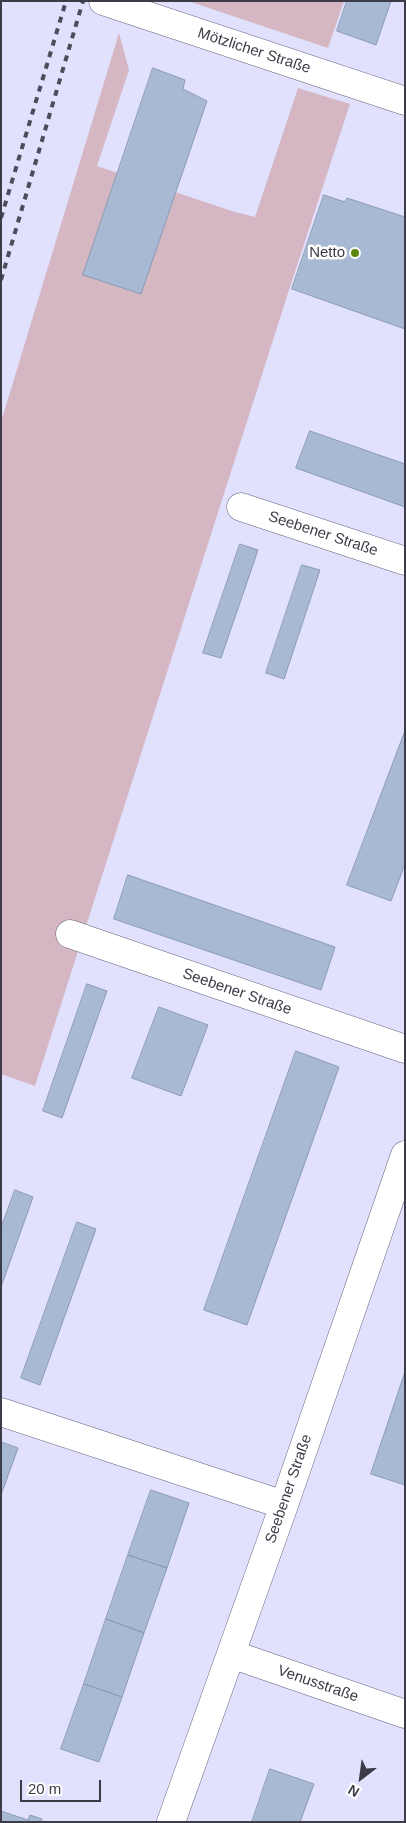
<!DOCTYPE html>
<meta charset="utf-8">
<style>
body{margin:0}
#map{position:relative;width:406px;height:1823px;overflow:hidden;background:#e1e0fd;font-family:Arial,sans-serif}
canvas{display:block}
.frame{position:absolute;inset:0;border:2px solid #3c3b47;pointer-events:none}
.north{position:absolute;left:336px;top:1753px;width:50px;height:50px;-webkit-text-stroke:4px #fff;paint-order:stroke;rotate:210deg;font-size:14px;font-weight:700;line-height:20px;text-align:center;color:#3c3b47}
.north::after{content:'';display:block;margin:auto;width:18px;height:22px;background:#3c3b47;clip-path:polygon(50% 0,100% 100%,50% 72%,0 100%)}
.scale{position:absolute;left:20px;top:1780px;width:81px;height:22px;box-sizing:border-box;border:2px solid #3c3b47;border-top:0;padding-left:6px;font-size:15px;line-height:18px;white-space:nowrap;color:#3c3b47;-webkit-text-stroke:4px #fff;paint-order:stroke}
</style>
<div id="map">
<canvas width="406" height="1823"></canvas>
<div class="frame"></div>
<div class="north">N</div>
<div class="scale">20 m</div>
</div>
<script>
const ctx = document.querySelector('canvas').getContext('2d');
ctx.lineJoin = 'round';
function paint(path, color) {
  ctx.fillStyle = color;
  ctx.fill(path, 'evenodd');
}
function trace(path, color, width, dash) {
  ctx.strokeStyle = color;
  ctx.lineWidth = width;
  ctx.lineCap = dash ? 'butt' : 'round';
  ctx.setLineDash(dash || []);
  ctx.stroke(path);
}
function drawText(font, color, halo, rows, align = 'center') {
  ctx.font = font + ' Arial,sans-serif';
  ctx.lineWidth = 5;
  ctx.setLineDash([]);
  ctx.textBaseline = 'middle';
  ctx.strokeStyle = halo;
  ctx.fillStyle = color;
  for (const [text, x, y, turn = 0] of rows) {
    ctx.save();
    ctx.translate(x, y);
    ctx.rotate((+turn || 0) * Math.PI / 180);
    ctx.textAlign = isNaN(turn) ? turn : align;
    if (halo) ctx.strokeText(text, 0, 0);
    ctx.fillText(text, 0, 0);
    ctx.restore();
  }
}
paint(new Path2D(`
 M188 1H344L328 48Z
 M119 33 129 70 97 166 235 212 255 217 298 88 350 104 289 290 35 1086 1 1074V422Z`), '#d4b7c3');
const building = new Path2D(`
 M347 1H391L376 45 337 31Z
 M153 68 185 80 183 89 207 101 141 294 83 275Z
 M324 195 345 202 347 198 405 217V329L292 289Z
 M310 431 405 464V507L296 468Z
 M240 544 258 550 221 658 203 653Z
 M302 565 320 570 284 679 266 673Z
 M405 731V864L391 901 347 885Z
 M128 875 335 947 321 990 114 919Z
 M87 984 107 991 62 1118 43 1111Z
 M159 1007 208 1025 181 1096 132 1078Z
 M296 1051 339 1067 247 1325 204 1310Z
 M15 1190 33 1197 1 1287V1228Z
 M77 1222 96 1229 40 1385 21 1378Z
 M405 1372V1485L371 1474Z
 M1 1442 18 1448 1 1495Z
 M151 1490 189 1503 167 1568 128 1555Z
 M128 1555 167 1568 144 1633 106 1619Z
 M106 1619 144 1633 122 1697 84 1684Z
 M84 1684 122 1697 99 1762 61 1749Z
 M270 1769 314 1784 300 1822H252Z
 M1 1811 28 1820 30 1815 42 1819 41 1822H1Z`);
paint(building, '#a8bad3');
trace(building, '#8a9bb3', 1);
const minor = new Path2D(`
 M103 1 405 101
 M241 507 405 561
 M70 934 405 1049
 M1 1412 284 1505
 M231 1654 405 1714
 M171 1822 284 1505 405 1155`);
trace(minor, '#63627b', 29);
trace(minor, '#fff', 28);
trace(new Path2D(`
 M1 218 66 1
 M1 280 83 1`), '#4d4c5a', 4, [6, 6]);
for (const [x, y, r, color] of [
 [355,253,5,"#5d860f"]
]) {
  const dot = new Path2D();
  dot.arc(x, y, r, 0, 2 * Math.PI);
  ctx.fillStyle = color;
  ctx.fill(dot);
  trace(dot, '#fff', 2);
}
drawText('15px', '#3c3b47', '#fff', [
 ["Mötzlicher Straße",254,51,18],
 ["Seebener Straße",323,534,18],
 ["Seebener Straße",237,992,19],
 ["Seebener Straße",289,1489,-71],
 ["Venusstraße",318,1684,19]
]);
drawText('15px', '#3c3b47', '#fff', [
 ["Netto",345,253]
], 'right');
</script>
